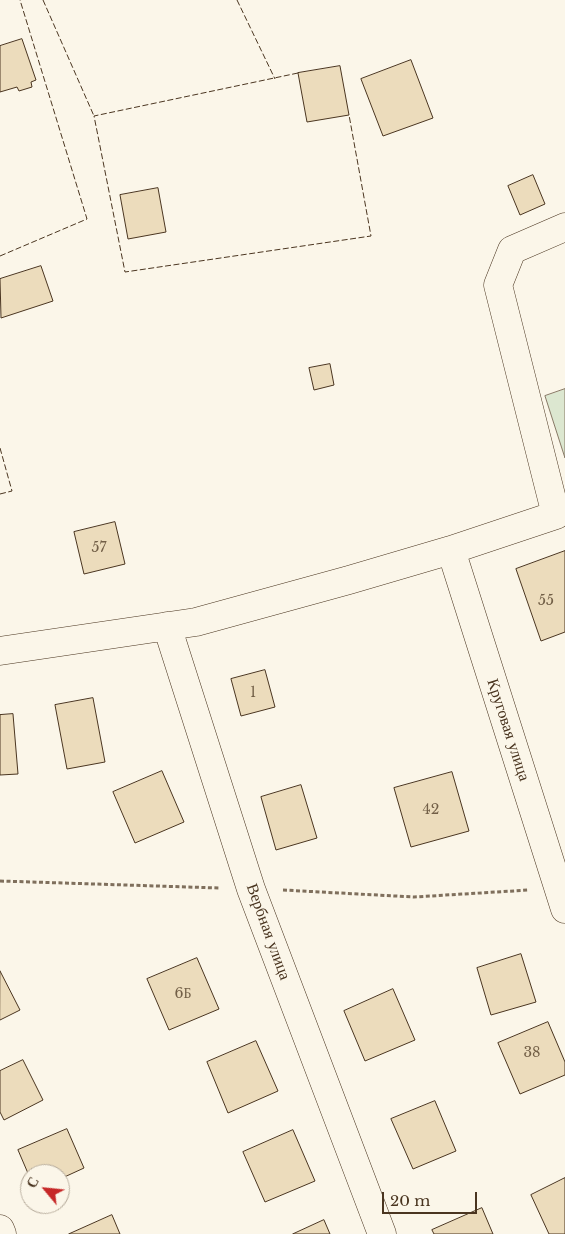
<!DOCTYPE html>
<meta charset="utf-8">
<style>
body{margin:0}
#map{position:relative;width:565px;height:1234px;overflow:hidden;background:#fbf6e9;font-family:"Libre Baskerville",serif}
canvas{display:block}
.north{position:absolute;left:20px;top:1164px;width:50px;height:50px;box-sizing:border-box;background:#fbf6e9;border:1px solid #b4a999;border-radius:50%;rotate:298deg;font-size:14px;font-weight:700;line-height:20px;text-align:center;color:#4a3520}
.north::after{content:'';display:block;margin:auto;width:18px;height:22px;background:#c62828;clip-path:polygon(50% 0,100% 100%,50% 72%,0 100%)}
.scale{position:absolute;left:382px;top:1192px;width:95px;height:22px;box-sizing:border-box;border:2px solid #4a3520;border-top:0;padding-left:6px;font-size:15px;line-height:18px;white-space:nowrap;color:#4a3520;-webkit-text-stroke:4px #fbf6e9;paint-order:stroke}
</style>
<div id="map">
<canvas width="565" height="1234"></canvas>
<div class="north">С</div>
<div class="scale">20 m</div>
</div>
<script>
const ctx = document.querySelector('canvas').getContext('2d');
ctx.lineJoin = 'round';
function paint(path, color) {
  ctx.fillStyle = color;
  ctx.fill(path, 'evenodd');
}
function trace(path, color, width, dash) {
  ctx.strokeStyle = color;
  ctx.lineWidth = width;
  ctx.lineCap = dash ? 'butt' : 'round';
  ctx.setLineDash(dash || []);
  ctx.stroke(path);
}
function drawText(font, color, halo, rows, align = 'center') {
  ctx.font = font + ' "Libre Baskerville",serif';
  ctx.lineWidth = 4;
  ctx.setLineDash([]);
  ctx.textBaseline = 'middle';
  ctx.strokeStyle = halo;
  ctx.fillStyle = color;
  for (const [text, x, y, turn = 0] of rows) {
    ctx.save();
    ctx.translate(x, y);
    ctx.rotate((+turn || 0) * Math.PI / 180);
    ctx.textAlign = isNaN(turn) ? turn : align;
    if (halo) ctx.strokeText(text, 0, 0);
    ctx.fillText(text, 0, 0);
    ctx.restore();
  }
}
const green = new Path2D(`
 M565 389V458L545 396Z`);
paint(green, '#dce7d0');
trace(green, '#887966', 1);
const building = new Path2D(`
 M22 39 36 80 31 82 32 87 19 91 17 87 0 92V46Z
 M411 60 433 118 383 136 361 79Z
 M340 66 349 115 307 122 298 73Z
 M533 175 545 204 520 215 508 186Z
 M158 188 166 232 128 239 120 195Z
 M41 266 53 301 1 318 0 279Z
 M330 364 334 385 314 390 309 368Z
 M115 522 125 564 84 574 74 532Z
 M565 551V632L541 641 516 569Z
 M265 670 275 707 241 716 231 679Z
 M93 698 105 762 67 769 55 705Z
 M13 714 18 774 0 775V715Z
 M162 771 184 822 135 843 113 792Z
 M452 772 469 831 411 847 394 788Z
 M301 785 317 838 276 850 261 797Z
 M521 954 536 1002 491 1015 477 968Z
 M197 958 219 1009 169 1030 147 979Z
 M0 971 20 1010 0 1020Z
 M393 989 415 1040 365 1061 344 1011Z
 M548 1022 565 1062V1075L520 1094 498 1043Z
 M256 1041 278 1091 228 1113 207 1062Z
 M23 1060 43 1100 4 1120 0 1112V1071Z
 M435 1101 456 1151 413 1169 391 1119Z
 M67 1129 84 1168 60 1179V1174H30V1178L18 1150Z
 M293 1130 315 1181 265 1202 243 1152Z
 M565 1178V1234H549L531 1195Z
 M482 1208 493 1234H434L432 1230Z
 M112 1215 120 1234H69Z
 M324 1220 330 1234H293Z`);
paint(building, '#ecdcbc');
trace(building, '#4a3520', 1);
const street = new Path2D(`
 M451 550 565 909
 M167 626 251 889 382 1234
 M0 651 196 622 349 580 451 550 556 515 498 285 512 250 565 227
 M0 1229 2 1234`);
trace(street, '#4a3520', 29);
trace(new Path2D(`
 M0 881 219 888
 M283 890 414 897 529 890`), '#7f6f5c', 3, [4, 2.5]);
trace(street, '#fbf6e9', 28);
trace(new Path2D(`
 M43 0 94 116
 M237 0 275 79
 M298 73 94 116 125 272 371 236 349 115
 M0 256 87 219 20 0
 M0 448 12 491 0 494`), '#4a3520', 1, [6, 2.5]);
drawText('14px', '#725f47', null, [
 ["57",99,548],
 ["55",546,601],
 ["1",253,693],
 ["42",431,810],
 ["6Б",183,994],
 ["38",532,1053]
]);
drawText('16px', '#4a3520', '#fbf6e9', [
 ["Круговая улица",508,730,72],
 ["Вербная улица",268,932,70]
]);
</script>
